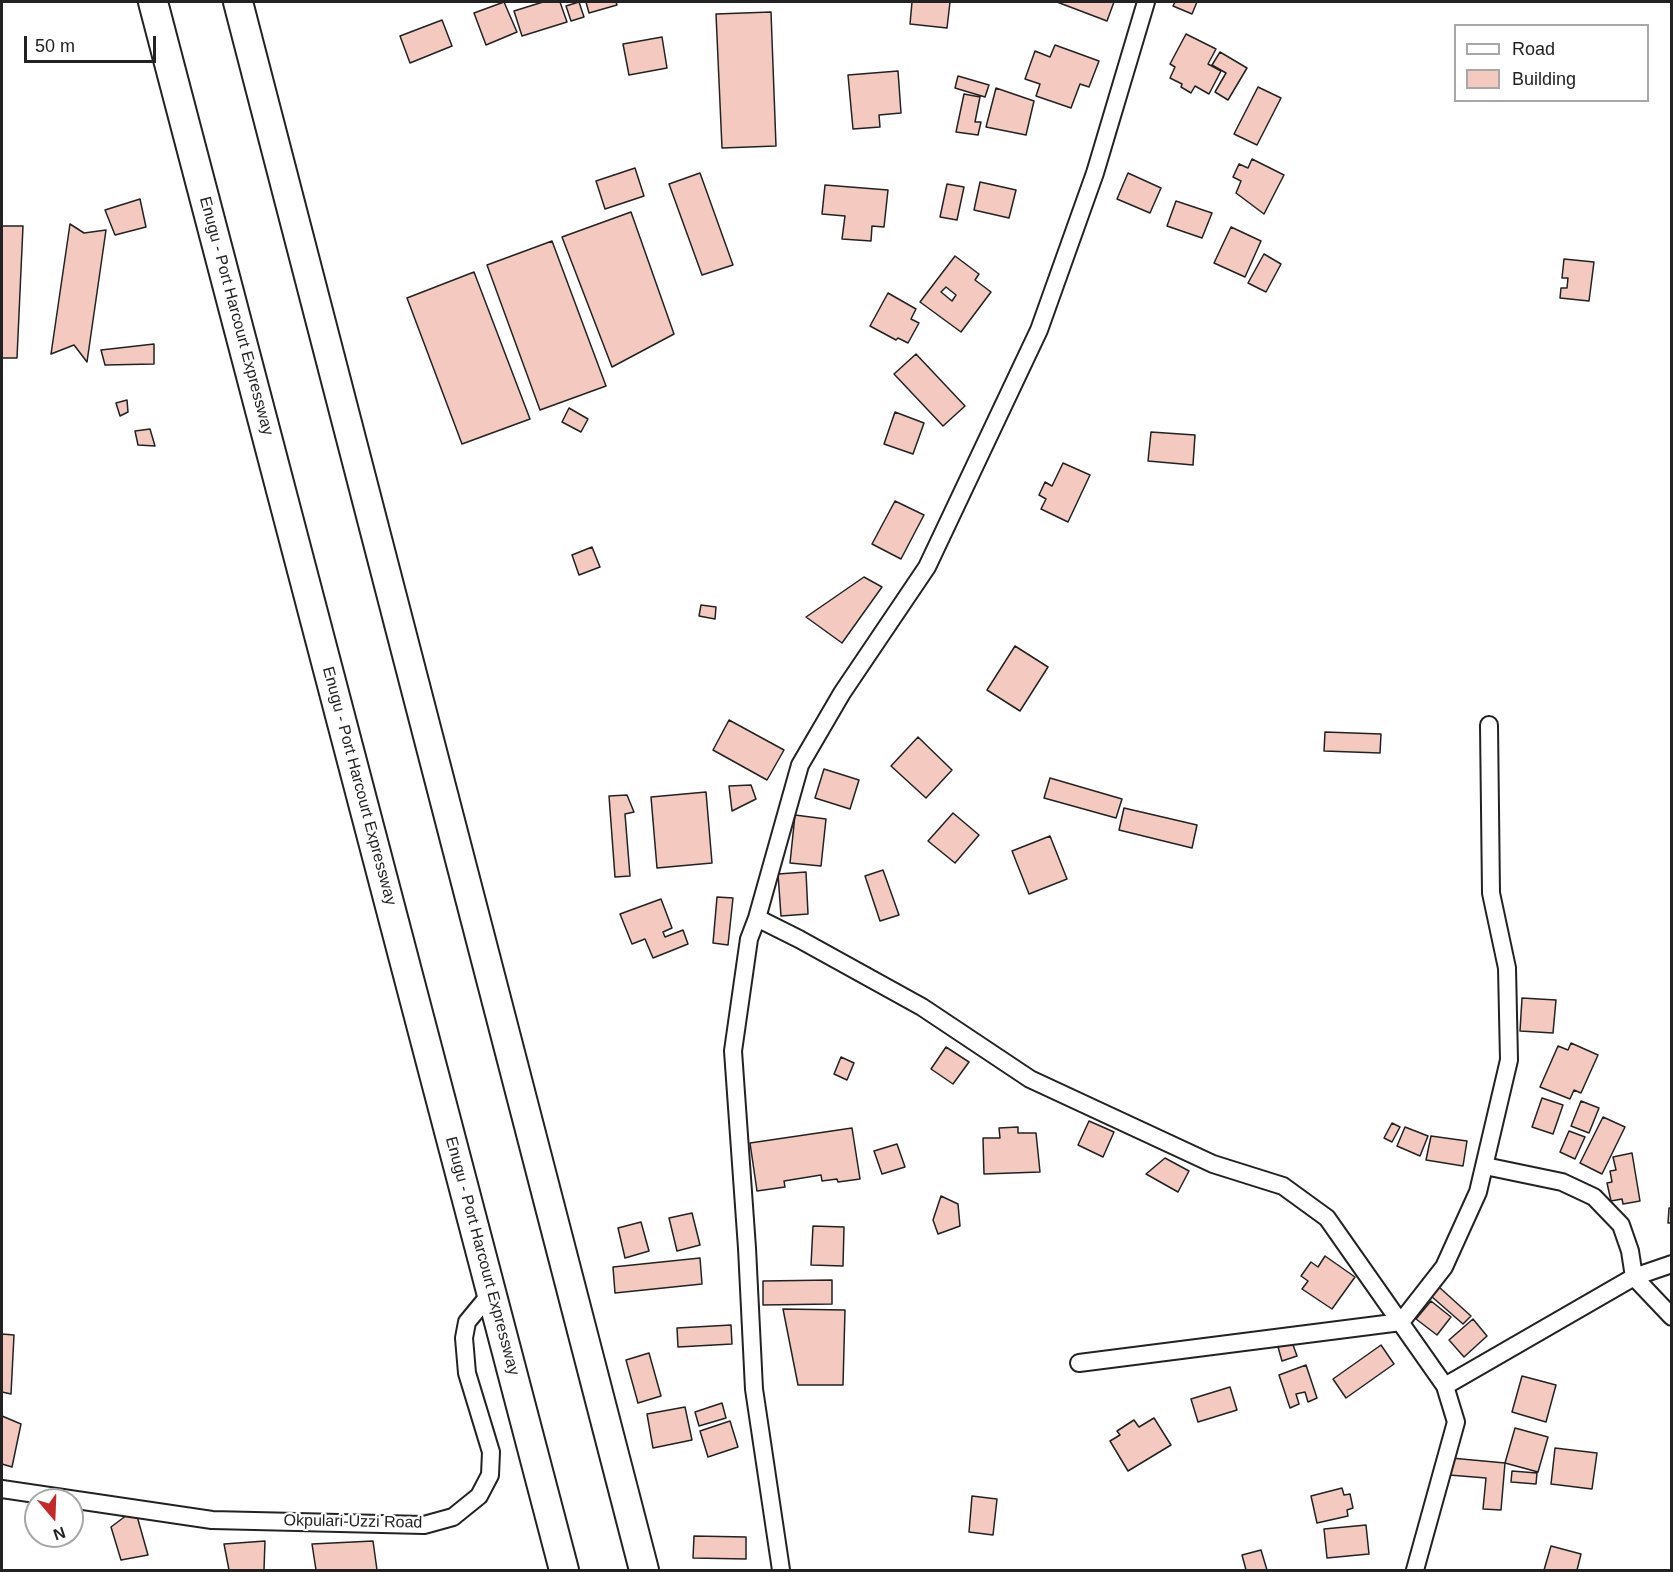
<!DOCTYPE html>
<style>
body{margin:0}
#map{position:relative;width:1673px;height:1572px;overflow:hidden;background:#fff;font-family:Helvetica,sans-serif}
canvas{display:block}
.frame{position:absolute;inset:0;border:3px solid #222;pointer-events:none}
.legend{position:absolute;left:1454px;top:24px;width:195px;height:78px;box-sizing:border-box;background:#fff;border:2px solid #a7a7a7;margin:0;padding:8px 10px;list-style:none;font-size:18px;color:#222}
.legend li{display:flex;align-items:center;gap:12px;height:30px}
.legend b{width:30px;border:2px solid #a7a7a7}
.north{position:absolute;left:24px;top:1488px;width:60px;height:60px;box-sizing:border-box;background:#fff;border:2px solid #a7a7a7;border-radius:50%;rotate:161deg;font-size:16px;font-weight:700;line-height:24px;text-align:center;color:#222}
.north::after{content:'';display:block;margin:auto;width:21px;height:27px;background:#c62828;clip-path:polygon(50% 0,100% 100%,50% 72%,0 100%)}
.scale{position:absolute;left:24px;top:36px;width:132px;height:27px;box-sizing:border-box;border:3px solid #222;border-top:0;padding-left:8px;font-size:18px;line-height:21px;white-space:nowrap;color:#222;-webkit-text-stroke:4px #fff;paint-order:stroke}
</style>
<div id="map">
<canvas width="1673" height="1572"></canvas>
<div class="frame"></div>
<ul class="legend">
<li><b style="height:8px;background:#fff"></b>Road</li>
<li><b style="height:16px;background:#f3c9c0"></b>Building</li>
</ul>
<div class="north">N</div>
<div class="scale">50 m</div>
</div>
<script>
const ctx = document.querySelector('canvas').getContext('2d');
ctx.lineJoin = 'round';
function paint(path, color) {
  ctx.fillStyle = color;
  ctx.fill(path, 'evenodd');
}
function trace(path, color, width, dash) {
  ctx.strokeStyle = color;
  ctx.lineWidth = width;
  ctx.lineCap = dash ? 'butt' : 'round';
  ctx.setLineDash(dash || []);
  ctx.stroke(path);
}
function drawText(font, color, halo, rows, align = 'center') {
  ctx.font = font + ' Helvetica,sans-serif';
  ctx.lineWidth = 4.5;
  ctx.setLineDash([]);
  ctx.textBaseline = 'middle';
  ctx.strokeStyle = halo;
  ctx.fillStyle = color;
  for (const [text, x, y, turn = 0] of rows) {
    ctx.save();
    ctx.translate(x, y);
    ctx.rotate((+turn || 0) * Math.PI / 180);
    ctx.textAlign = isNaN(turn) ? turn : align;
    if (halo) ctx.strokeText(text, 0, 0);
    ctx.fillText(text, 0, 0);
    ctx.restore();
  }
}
const building = new Path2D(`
 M504 2 517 32 486 45 474 13Z
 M543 2H560L567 22 522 36 514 11Z
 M579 2 584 17 571 21 566 6Z
 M586 2H616L617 5 589 13Z
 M912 2H950L947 28 910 24Z
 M1057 2H1114L1107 21Z
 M1175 2H1197L1192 14 1173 6Z
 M771 12 776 146 722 148 716 14Z
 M442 20 452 46 410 63 400 36Z
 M1186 34 1216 49 1208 64 1221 71 1209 94 1195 86 1191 93 1181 87 1182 84 1170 78 1175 67 1170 64Z
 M662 37 667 68 629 75 623 44Z
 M1055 45 1099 61 1089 87 1080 84 1071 108 1036 96 1040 84 1025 79 1035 51 1050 57Z
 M1220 52 1247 68 1228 100 1215 92 1226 73 1212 65Z
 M898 71 901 113 879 115 880 127 853 129 848 75Z
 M958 76 989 85 985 97 955 88Z
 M1258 87 1281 98 1257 145 1234 134Z
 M996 88 1034 101 1026 135 986 127Z
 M964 94 980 97 975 122H981L978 135 956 132Z
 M1252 159 1284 175 1264 214 1236 193 1241 181 1233 177 1239 164 1248 168Z
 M635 168 644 196 605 209 596 181Z
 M700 173 733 265 702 275 669 184Z
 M1128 173 1161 188 1150 213 1117 199Z
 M980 182 1016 190 1009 218 974 210Z
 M947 184 964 187 957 220 940 217Z
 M825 185 888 190 884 227 872 226 871 241 842 239 845 216 822 214Z
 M140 199 146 227 115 235 105 210Z
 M1176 201 1212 213 1202 238 1167 226Z
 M631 212 674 334 612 367 562 237Z
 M70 224 84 233 106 230 87 362 74 345 51 354Z
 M2 226H23L17 358H2Z
 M1231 227 1261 241 1245 277 1214 263Z
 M552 241 606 386 540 410 487 265Z
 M1264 254 1281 264 1266 292 1248 283Z
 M955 256 979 274 975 280 991 292 961 332 920 302ZM946 287 956 295 952 301 941 292Z
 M1564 259 1594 262 1589 301 1560 298 1561 288H1567L1568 278H1562Z
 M474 272 530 419 462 444 407 298Z
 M888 293 916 309 911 319 919 323 908 343 898 338 896 340 870 326Z
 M154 344V364L105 365 101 350Z
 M916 354 965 406 943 426 894 374Z
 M127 400 128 412 120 416 116 403Z
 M569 408 588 419 581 432 562 422Z
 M895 412 924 423 913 454 884 444Z
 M150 429 155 446 138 445 135 431Z
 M1151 432 1195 435 1193 465 1148 461Z
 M1063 463 1090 475 1068 522 1041 509 1046 499 1039 495 1045 482 1052 486Z
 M895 501 924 515 901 559 872 544Z
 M592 547 600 567 579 575 572 555Z
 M864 577 882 587 842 643 806 617Z
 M701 605 716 607 715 619 699 616Z
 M1015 646 1048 667 1020 711 987 690Z
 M729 720 784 750 767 780 713 750Z
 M1325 732 1381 734 1380 753 1324 751Z
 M918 737 952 770 926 798 891 766Z
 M824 769 859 780 850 809 815 798Z
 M1050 778 1122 799 1116 818 1044 798Z
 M751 785 756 799 732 811 729 786Z
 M706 792 712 863 657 868 651 797Z
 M627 795 634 812 625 814 630 876 615 877 609 796Z
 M1124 808 1197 825 1192 848 1119 830Z
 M953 813 979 835 955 863 928 841Z
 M795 815 826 819 821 866 790 863Z
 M1050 836 1067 879 1029 894 1012 851Z
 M883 870 899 915 880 921 865 876Z
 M806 872 808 914 781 916 778 874Z
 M717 897 733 898 728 945 713 943Z
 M661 899 672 928 663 932 665 937 683 930 688 944 653 958 645 939 632 944 620 914Z
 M1522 998 1556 1000 1553 1033 1520 1031Z
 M1571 1043 1598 1055 1581 1093 1574 1090 1570 1099 1540 1087 1558 1046 1568 1050Z
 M946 1047 969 1062 953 1084 931 1069Z
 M841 1057 854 1063 847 1080 834 1074Z
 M1542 1098 1563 1105 1553 1134 1532 1127Z
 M1581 1101 1599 1108 1589 1133 1571 1126Z
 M1603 1117 1625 1127 1602 1174 1580 1163Z
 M1089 1121 1114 1132 1103 1157 1078 1145Z
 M1392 1123 1400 1127 1392 1142 1384 1138Z
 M1018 1127V1133H1036L1040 1172 984 1174 983 1138H1000L999 1128Z
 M1405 1127 1428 1136 1420 1156 1397 1146Z
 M852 1128 860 1179 838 1182 837 1179 822 1181 821 1175 784 1181 785 1187 757 1191 750 1143Z
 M1569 1131 1585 1137 1575 1159 1560 1152Z
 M1431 1136 1467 1141 1463 1166 1426 1160Z
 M897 1144 905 1167 882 1174 874 1151Z
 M1632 1153 1640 1201 1623 1204 1622 1199 1611 1201 1607 1183 1612 1182 1610 1171 1616 1170 1613 1157Z
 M1165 1158 1189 1171 1178 1192 1146 1174Z
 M941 1196 958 1204 960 1226 938 1234 933 1220Z
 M1669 1208H1672V1223H1668Z
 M692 1213 700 1245 677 1251 669 1218Z
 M641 1222 649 1251 625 1258 618 1228Z
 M813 1226 844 1227 843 1266 811 1265Z
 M1325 1256 1355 1277 1332 1309 1302 1289 1308 1281 1301 1276 1311 1262 1318 1267Z
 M700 1258 702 1284 615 1293 613 1267Z
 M832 1280V1304L763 1305V1281Z
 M1439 1287 1471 1316 1463 1324 1431 1296Z
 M1431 1301 1451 1317 1437 1335 1416 1319Z
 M783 1309 845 1310 843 1385H798Z
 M1473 1319 1487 1336 1464 1357 1449 1340Z
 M731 1325 732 1344 678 1347 677 1328Z
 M2 1334 14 1335 11 1394 2 1392Z
 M1292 1342 1297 1356 1282 1361 1278 1347Z
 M1381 1345 1394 1364 1346 1398 1333 1379Z
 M649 1353 661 1396 638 1403 626 1360Z
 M1306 1365 1317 1398 1308 1402 1305 1392 1296 1394 1299 1404 1290 1408 1279 1375Z
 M1522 1376 1556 1385 1546 1422 1512 1412Z
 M1230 1387 1237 1410 1198 1422 1191 1399Z
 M722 1403 726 1418 699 1426 695 1412Z
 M685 1407 692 1440 653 1448 647 1414Z
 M2 1416 21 1424 12 1467 2 1464Z
 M1154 1418 1171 1445 1128 1471 1110 1441 1120 1435 1117 1431 1134 1420 1139 1427Z
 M730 1421 738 1447 708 1457 700 1431Z
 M1515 1428 1548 1437 1538 1472 1505 1463Z
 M1555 1448 1597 1453 1592 1489 1551 1484Z
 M1451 1458 1505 1463 1501 1510 1483 1509 1486 1478 1449 1475Z
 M1512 1471 1537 1473 1536 1484 1511 1482Z
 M1342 1488 1344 1495 1350 1494 1353 1508 1347 1510 1348 1516 1317 1523 1311 1496Z
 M972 1496 997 1499 993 1535 969 1532Z
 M135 1509 148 1555 121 1560 111 1527Z
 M1366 1525 1369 1554 1327 1558 1324 1529Z
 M694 1536 746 1537V1559L693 1558Z
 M265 1541 264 1570H229L224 1544Z
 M373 1541 377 1570H316L312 1544Z
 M1551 1546 1581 1554 1577 1570H1544Z
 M1261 1550 1267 1570H1246L1242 1555Z`);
paint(building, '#f3c9c0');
trace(building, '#222', 1.5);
const street = new Path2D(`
 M757 918 799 939 922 1007 1030 1079 1213 1164 1283 1186 1327 1218 1445 1386 1456 1422 1415 1570
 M1485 1166 1562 1182 1594 1197 1621 1225 1630 1251 1634 1277 1672 1317
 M1079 1363 1401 1322 1444 1267 1478 1192 1509 1060 1507 968 1491 893 1489 725
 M1445 1386 1634 1277 1672 1264
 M2 1489 212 1520 424 1525 453 1517 479 1496 490 1475 491 1452 467 1373 464 1338 467 1322 491 1293
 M781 1570 754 1389 747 1248 733 1051 749 939 757 918 800 765 842 693 927 567 1039 330 1095 173 1146 2`);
const highway = new Path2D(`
 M153 2 564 1570
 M238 2 644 1570`);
trace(street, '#222', 20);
trace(highway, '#222', 32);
trace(street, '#fff', 16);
trace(highway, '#fff', 28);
drawText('16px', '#222', '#fff', [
 ["Enugu - Port Harcourt Expressway",236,316,75],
 ["Enugu - Port Harcourt Expressway",359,786,75],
 ["Enugu - Port Harcourt Expressway",482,1256,75],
 ["Okpulari-Uzzi Road",353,1522,1]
]);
</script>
